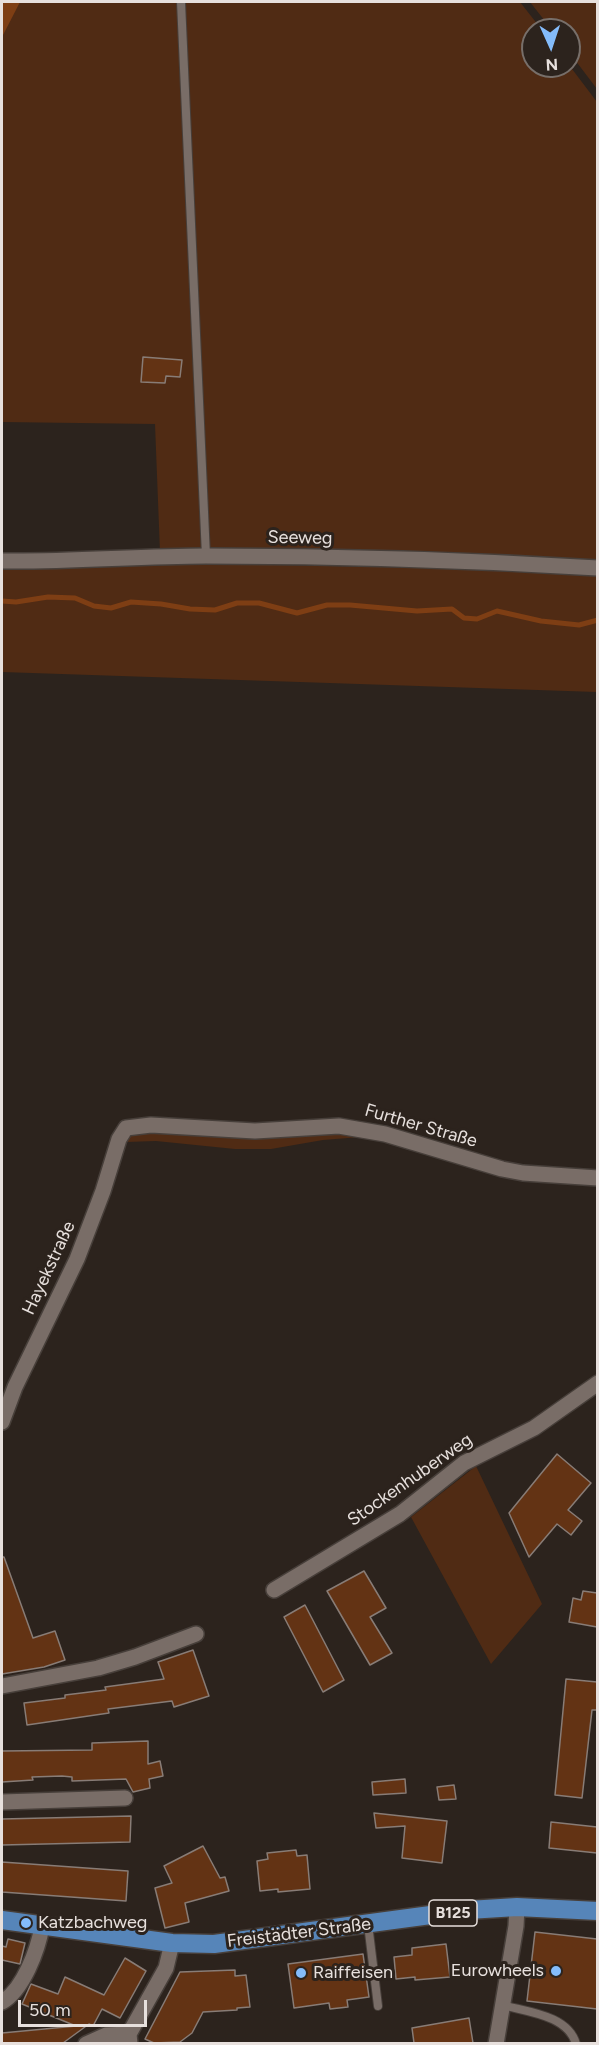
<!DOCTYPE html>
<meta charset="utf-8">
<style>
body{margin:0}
#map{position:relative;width:599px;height:2045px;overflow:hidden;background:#2c231d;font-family:Figtree,sans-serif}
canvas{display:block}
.frame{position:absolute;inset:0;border:3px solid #e7e0dd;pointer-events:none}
.north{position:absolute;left:521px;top:18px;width:60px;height:60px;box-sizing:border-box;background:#2c231d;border:2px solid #776f6a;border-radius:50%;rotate:177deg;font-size:16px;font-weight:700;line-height:24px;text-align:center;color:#e7e0dd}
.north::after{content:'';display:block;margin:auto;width:21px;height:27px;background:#84bcfb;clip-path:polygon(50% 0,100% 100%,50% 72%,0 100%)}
.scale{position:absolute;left:18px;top:2000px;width:129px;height:27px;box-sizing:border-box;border:3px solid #e7e0dd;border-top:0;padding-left:8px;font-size:18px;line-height:21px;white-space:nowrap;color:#e7e0dd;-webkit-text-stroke:4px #2c231d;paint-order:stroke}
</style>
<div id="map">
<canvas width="599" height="2045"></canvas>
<div class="frame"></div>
<div class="north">N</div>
<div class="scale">50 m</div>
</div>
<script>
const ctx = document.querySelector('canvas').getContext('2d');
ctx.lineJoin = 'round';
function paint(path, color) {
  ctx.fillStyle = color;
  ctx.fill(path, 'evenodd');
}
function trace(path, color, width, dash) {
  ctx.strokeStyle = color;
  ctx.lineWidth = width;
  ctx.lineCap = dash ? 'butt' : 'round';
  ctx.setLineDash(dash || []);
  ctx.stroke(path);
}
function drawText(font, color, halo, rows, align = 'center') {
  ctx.font = font + ' Figtree,sans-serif';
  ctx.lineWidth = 6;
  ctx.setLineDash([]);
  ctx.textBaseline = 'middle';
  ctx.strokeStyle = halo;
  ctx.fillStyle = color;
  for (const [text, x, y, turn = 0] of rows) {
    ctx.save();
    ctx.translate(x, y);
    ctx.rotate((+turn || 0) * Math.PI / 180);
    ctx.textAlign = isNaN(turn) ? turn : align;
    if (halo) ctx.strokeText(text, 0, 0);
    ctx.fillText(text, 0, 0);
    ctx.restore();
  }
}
paint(new Path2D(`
 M2 2H520L542 30H533V66L569 65 597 102V561L160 552 155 424 2 422Z
 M530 2H597V89L569 52V30H552Z
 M218 564 489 569 597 575V692L2 672V568Z
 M145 1130 307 1131 373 1136 323 1140 271 1149H235L156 1141 126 1142 132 1134Z
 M476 1466 542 1604 491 1664 411 1517Z`), '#502b14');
paint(new Path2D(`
 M2 2H20L2 37Z`), '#7e3e14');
trace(new Path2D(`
 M2 601 16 602 48 597 75 598 94 606 111 608 131 602 161 604 190 609 215 610 237 603H259L297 613 327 605H350L417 611 452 609 464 618 477 619 497 611 541 621 579 625 598 620`), '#7e3e14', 5);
const building = new Path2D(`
 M143 357 182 360 180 377 166 376 165 383 141 382Z
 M557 1454 591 1483 568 1510 582 1521 571 1535 557 1524 529 1557 509 1513Z
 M2 1557H4L33 1638 55 1631 65 1660 44 1667 2 1674Z
 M364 1571 386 1608 370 1617 392 1653 370 1665 327 1591Z
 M583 1591 597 1593V1627L569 1622 573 1598 581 1600Z
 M305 1605 344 1680 323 1692 284 1617Z
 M193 1650 209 1696 174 1707 172 1701 108 1709 109 1713 27 1725 24 1703 65 1698V1695L106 1690 105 1687 164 1679 158 1662Z
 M566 1679 597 1682V1710H592L582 1798 555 1795Z
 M148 1741V1764L160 1761 163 1776 149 1779 150 1788 133 1792 126 1779 72 1781V1777L62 1776 32 1777 33 1780 2 1782V1751L92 1750V1743Z
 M405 1779 406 1793 373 1795 372 1782Z
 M454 1785 456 1799 439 1800 437 1787Z
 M374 1813 447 1821 442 1863 402 1858 405 1826 376 1828Z
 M131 1816 130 1842 2 1845V1819Z
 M551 1822 597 1827V1853L549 1848Z
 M203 1846 220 1878 225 1877 229 1891 185 1903 189 1922 165 1928 155 1888 172 1883 164 1866Z
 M296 1850 297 1856 307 1855 310 1889 278 1892V1889L260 1891 257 1861 268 1859 267 1853Z
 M2 1862 128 1871 126 1901 2 1892Z
 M535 1932 597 1939V2009L527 2001Z
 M8 1939 25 1943 20 1964 2 1960V1946L6 1947Z
 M446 1944 450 1977 415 1980V1977L396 1979 394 1957 412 1955V1948Z
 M363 1954 369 1997 347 2000 348 2007 330 2009 329 2003 294 2008 288 1964Z
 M125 1958 146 1971 120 2018 102 2009 93 2026 89 2024 63 2043H2V2033L76 2026 22 2004 31 1984 58 1994 65 1977 104 1995Z
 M235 1970V1976L246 1975 250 2007 237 2008V2010L203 2012 192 2033 180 2042 154 2043 145 2039 180 1972Z
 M469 2018 473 2043H414L412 2028Z`);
paint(building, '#633314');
trace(building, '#887c76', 1.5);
const service = new Path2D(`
 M181 2 206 556
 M368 1924 378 2006
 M502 2005C527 2012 568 2015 576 2044`);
const minor = new Path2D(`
 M2 561C70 562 138 556 206 556 336 556 468 560 598 568
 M2 1422 15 1387 77 1259 103 1191 119 1139 126 1128 151 1125 255 1131 339 1126 385 1134 502 1169 523 1173 598 1178
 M274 1590 400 1514 464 1463 534 1428 598 1383
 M2 1686 98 1668 135 1657 196 1634
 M2 1802 125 1798
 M2 2002C23 1990 38 1950 42 1926
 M86 2044 106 2035 129 2034
 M130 2044 129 2034 166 1968 172 1943
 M496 2044 516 1926 517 1907`);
const primary = new Path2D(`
 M2 1920 172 1943 214 1944 468 1910 517 1907 598 1911`);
trace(service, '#473f3a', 10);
trace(minor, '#473f3a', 18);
trace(primary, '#473f3a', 21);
trace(service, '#796d67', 8);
trace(minor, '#796d67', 15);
trace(primary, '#5685b9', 18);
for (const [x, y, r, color] of [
 [26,1923,6,"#84bcfb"],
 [556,1971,6,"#84bcfb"],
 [301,1973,6,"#84bcfb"]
]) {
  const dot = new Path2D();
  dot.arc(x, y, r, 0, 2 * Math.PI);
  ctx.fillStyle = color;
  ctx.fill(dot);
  trace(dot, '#2c231d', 2);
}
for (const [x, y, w] of [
 [453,1913,48]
]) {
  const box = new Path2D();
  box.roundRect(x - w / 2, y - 13, w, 26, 4.5);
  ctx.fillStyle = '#2c231d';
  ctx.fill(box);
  trace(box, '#e7e0dd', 1.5);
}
drawText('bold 16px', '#e7e0dd', null, [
 ["B125",453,1913]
]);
drawText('18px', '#e7e0dd', '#2c231d', [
 ["Seeweg",300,538,1],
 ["Further Straße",421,1126,16],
 ["Hayekstraße",49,1268,-65],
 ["Stockenhuberweg",410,1480,-35],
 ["Freistädter Straße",299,1933,-7]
]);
drawText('18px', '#e7e0dd', '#2c231d', [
 ["Katzbachweg",38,1923],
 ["Eurowheels",544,1971,"right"],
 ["Raiffeisen",313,1973]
], 'left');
</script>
